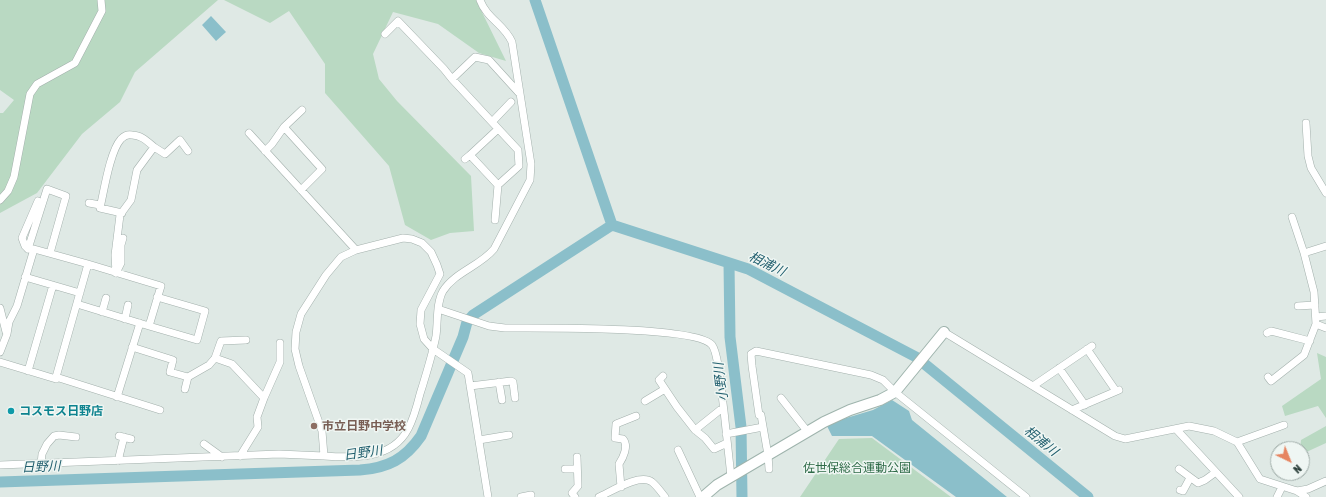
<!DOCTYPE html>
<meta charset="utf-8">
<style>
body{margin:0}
#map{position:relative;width:1326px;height:497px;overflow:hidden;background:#dfe9e5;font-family:"Asap Condensed",sans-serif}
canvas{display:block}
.north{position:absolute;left:1270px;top:441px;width:40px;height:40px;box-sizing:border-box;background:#eff6f3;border:1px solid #9daaa6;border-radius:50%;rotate:137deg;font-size:11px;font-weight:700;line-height:16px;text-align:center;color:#223732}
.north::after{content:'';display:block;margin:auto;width:14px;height:18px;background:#e68460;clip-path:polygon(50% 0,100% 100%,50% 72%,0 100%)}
</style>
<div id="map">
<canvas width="1326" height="497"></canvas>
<div class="north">N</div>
</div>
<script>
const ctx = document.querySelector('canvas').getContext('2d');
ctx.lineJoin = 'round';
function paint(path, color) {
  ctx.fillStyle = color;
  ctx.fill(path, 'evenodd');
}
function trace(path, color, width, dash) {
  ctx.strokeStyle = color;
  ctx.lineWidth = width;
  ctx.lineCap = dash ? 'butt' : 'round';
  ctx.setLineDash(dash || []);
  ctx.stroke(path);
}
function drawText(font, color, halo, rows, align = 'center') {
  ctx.font = font + ' "Asap Condensed","Noto Sans JP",sans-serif';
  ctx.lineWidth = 3;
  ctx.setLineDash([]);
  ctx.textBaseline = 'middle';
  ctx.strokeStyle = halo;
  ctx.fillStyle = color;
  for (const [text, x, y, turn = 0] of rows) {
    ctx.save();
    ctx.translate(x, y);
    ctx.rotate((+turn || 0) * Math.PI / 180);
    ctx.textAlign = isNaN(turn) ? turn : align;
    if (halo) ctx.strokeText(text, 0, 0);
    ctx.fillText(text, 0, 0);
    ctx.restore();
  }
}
paint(new Path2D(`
 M0 0H218L135 72 120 102 82 134 37 193 0 213V113H3L14 100 0 90Z
 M224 0H476L506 61 479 53 438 24 393 12 373 54 379 79 397 101 471 176 474 231 450 233 431 240 405 225 389 166 325 93V64L289 11 270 23Z
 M1317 353 1326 357V418L1318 406 1285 416 1282 406 1321 379Z
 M1326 426V443L1302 454V449H1300L1301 440Z
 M872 438 951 497H800L839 439Z`), '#b9d9c2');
paint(new Path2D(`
 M211 16 226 32 216 41 202 25Z
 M892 400 909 411 912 420 1007 497H956L872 436H832L826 424 873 410Z`), '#8bbfca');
trace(new Path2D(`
 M535 0 612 225 748 269 916 357 1088 497
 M729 263 730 337 741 427 742 497
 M0 482 360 470C388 468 405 459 421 436L463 337 467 322 473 315 612 225`), '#8bbfca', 11);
const street = new Path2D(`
 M385 34 398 21 444 69 452 79 475 57 489 60 519 93
 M452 79 518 150 519 166 498 185 495 220
 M492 122 511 102
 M1306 123 1308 156 1311 168 1326 193
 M249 133 356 250
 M154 147 165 154 180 140 188 151
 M265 151 272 144 284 127
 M470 155 498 129
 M465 159 470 155 498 185
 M301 190 322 169 284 127 302 110
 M0 200 8 191 14 177 30 94 37 84 75 63 102 11 101 0
 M89 203 100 205
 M1292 217 1304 253 1326 246
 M28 249 25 246 22 238 38 201
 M50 253 66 196 47 189 28 249H34L88 264
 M116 273 115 255 120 215 131 200 137 170 154 147C147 141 141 135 132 135 128 134 124 136 121 139 110 151 104 191 100 208L122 213
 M116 273 121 263V245L123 238
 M25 277 80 293
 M1298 306 1315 305
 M0 308 6 332
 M438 309 489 326 505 328C536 328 697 326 712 345 719 354 722 398 724 411
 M102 312 106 298
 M1316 317 1326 316
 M125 319 128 305
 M1316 324 1326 328
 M149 326 197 340 205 311 157 297
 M944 332 1115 436 1125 439 1189 426 1214 431 1237 442 1260 479 1297 491 1308 489 1326 481
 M1267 333 1271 331 1275 332 1310 341
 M132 347 173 360 170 372 188 377 185 389
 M1087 349 1116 391
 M0 352 7 334 9 322 17 306 34 249
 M215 358 232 364 264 398 257 417 258 427 240 456
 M0 362 56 379V377L160 410
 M1059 368 1085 405
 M28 371 53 285
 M663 376 659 380 677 407 695 430 720 410 724 411 731 477
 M56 377 88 264 161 286 149 326 77 304
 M188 377 209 365 215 358 221 341 246 340
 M1268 377 1271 381 1304 355 1316 324 1314 292 1304 253
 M499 382 502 400
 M470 386 511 381 513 382 515 398
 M1033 386 1092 346
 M117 397 140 323
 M264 398 280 362V343
 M781 398 807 431
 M645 401 665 389
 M1072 410 1119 390
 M1176 429 1239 497
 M695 430 705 438 714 449 727 443
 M726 434 763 427
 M119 436 131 439
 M479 440 509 435
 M1237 442 1284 425
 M204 444 222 457
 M678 450 700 497
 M324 456C353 458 392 460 408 429 414 418 417 406 420 394 426 375 432 356 436 336 438 322 436 303 443 291 455 272 480 266 494 249L530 180 531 164 512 42C504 24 487 19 480 0
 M118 461 124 437
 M41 464 42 454 47 444 54 436 59 435 76 437
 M0 465 279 454 324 456 322 431 299 366 295 349 296 332 301 314 326 275 341 257 356 250 403 238 412 239 422 243 431 252 437 265 440 274 421 310 420 324 424 339 433 349 468 373 488 497
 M565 469H577
 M769 469 768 455 761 415H759L752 366 751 354 756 351 871 375 883 380 895 392 1026 497
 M1179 469 1198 483 1205 480 1216 472
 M621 487 619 464C623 458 629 446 623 439L615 438 616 424 636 416
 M1180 490 1183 491 1190 478
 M1297 491 1306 497
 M521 497 531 495
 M575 497 572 493 578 486 577 457
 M599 497C612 491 640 473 652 482 657 486 661 492 665 497
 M1277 497 1282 487`);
const secondary = new Path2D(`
 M703 497 717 485 824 422 850 410 880 400 895 392 944 332`);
trace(street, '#a3b0ac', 8);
trace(secondary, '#9fb4ad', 12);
trace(street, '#fff', 7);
trace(secondary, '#fff', 10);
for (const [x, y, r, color] of [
 [11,411,4,"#0f9aa8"],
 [314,426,4,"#8d6e63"]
]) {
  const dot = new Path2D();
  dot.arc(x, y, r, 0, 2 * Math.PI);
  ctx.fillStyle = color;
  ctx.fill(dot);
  trace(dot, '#eff6f3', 1.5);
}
drawText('bold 12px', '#0d838f', '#eff6f3', [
 ["コスモス日野店",19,411]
], 'left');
drawText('bold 12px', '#785e54', '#eff6f3', [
 ["市立日野中学校",322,426]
], 'left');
drawText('12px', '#2f6b48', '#eff6f3', [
 ["佐世保総合運動公園",857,468]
]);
drawText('italic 13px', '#215f6e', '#eff6f3', [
 ["相浦川",767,264,26],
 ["小野川",721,382,-97],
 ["相浦川",1041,441,39],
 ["日野川",363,453,-8],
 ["日野川",41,467,-2]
]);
</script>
